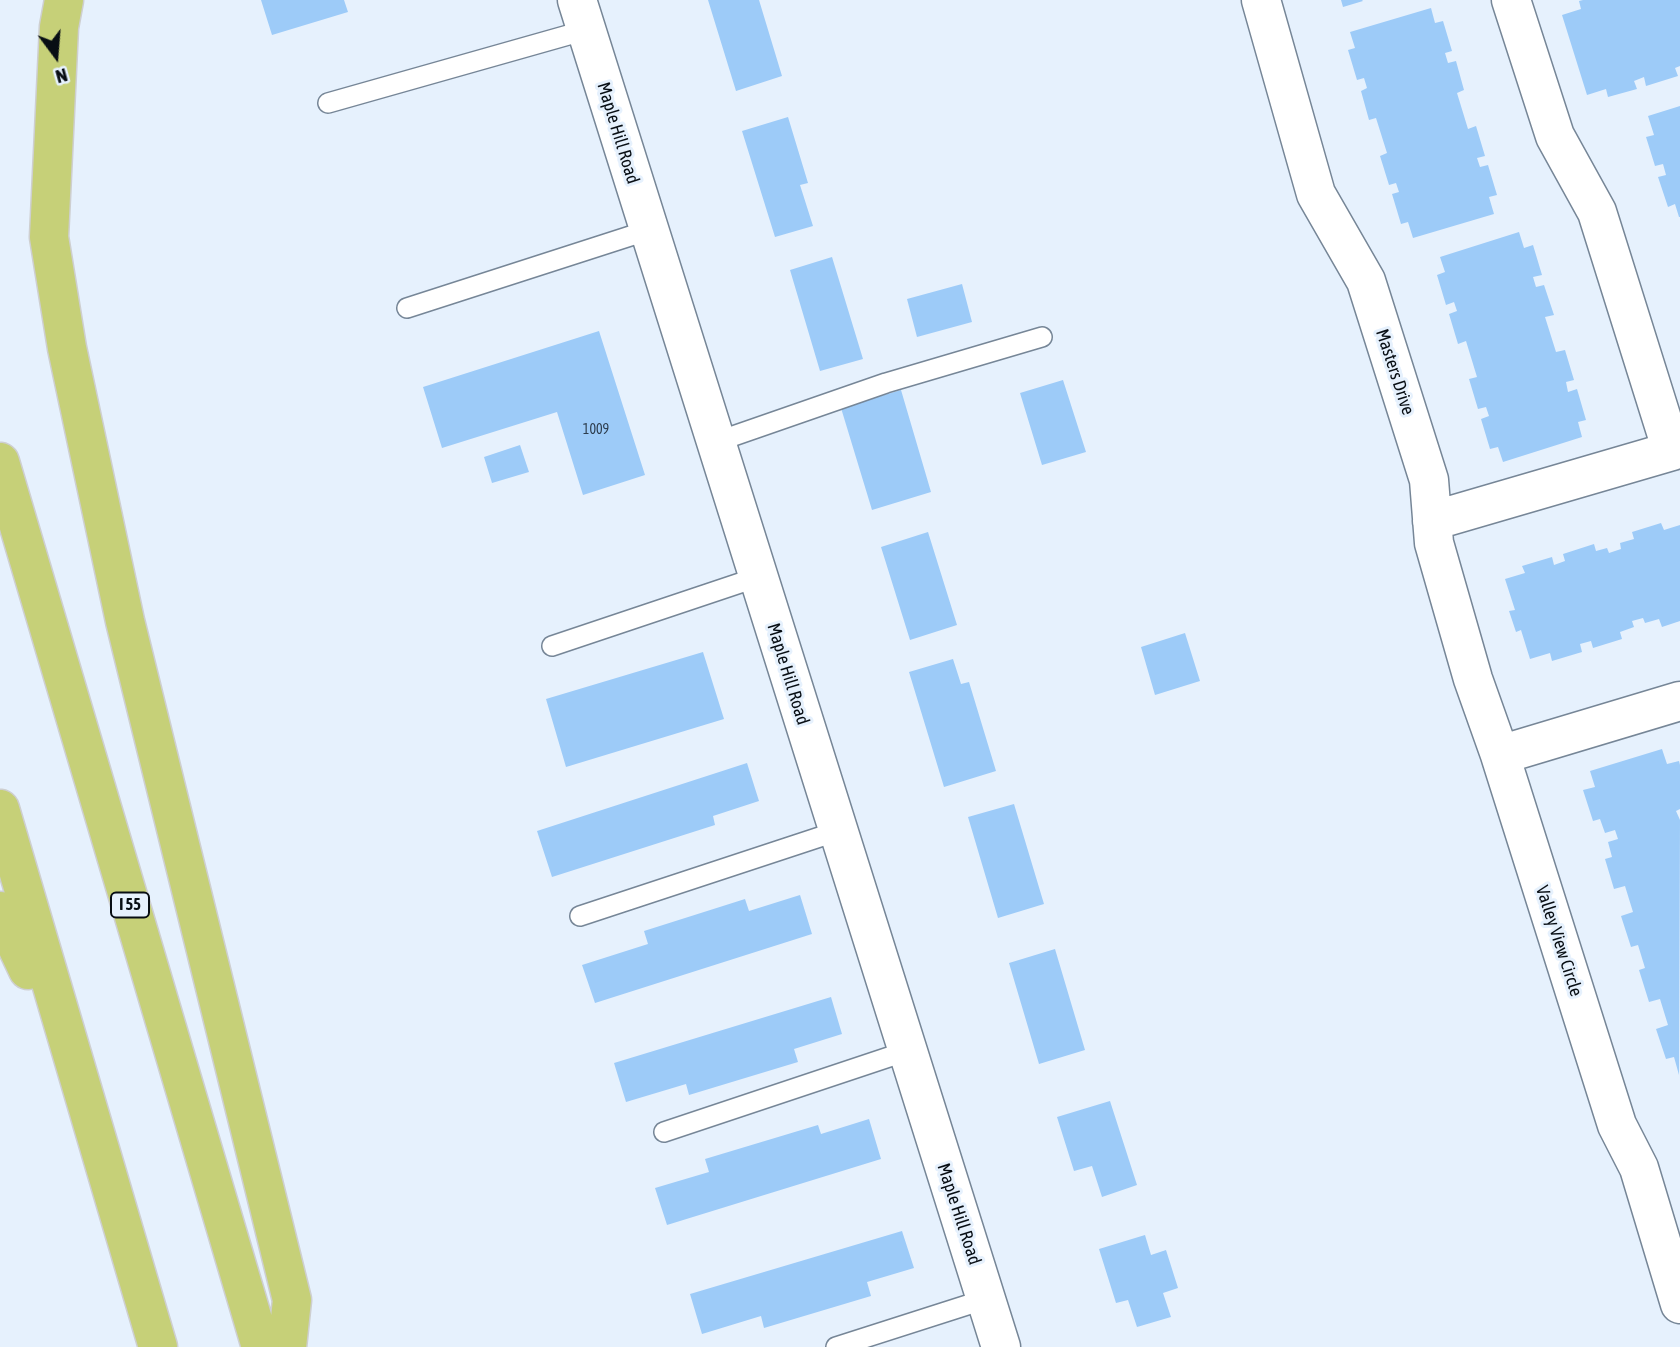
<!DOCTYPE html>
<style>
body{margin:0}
#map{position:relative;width:1680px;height:1347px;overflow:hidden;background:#e6f1fd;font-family:"Asap Condensed",sans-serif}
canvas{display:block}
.north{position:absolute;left:21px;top:21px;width:70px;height:70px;-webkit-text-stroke:5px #e6f1fd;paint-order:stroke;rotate:164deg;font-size:19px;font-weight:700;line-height:28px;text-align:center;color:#080e14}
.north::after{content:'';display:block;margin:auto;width:24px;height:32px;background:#080e14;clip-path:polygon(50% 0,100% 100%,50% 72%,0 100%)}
</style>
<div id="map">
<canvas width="1680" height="1347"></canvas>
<div class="north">N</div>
</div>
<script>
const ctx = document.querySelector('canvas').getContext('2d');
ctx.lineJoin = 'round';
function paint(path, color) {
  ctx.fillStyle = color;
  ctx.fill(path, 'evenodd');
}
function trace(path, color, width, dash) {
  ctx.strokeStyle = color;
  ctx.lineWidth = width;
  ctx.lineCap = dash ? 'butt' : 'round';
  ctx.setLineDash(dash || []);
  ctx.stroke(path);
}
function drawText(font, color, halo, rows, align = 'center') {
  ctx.font = font + ' "Asap Condensed",sans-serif';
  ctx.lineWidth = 6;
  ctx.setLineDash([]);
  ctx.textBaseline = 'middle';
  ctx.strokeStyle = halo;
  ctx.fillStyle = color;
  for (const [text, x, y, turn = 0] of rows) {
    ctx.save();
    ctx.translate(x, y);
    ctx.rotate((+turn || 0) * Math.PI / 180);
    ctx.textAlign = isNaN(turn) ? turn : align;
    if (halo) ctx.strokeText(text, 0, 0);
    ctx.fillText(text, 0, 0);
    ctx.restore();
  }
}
paint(new Path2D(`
 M261 0H344L348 12 272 35Z
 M708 0H759L782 76 736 91Z
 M1341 0H1362L1363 1 1343 7Z
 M1583 0H1680V66L1675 68 1678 76 1646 86 1644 77 1634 81 1637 89 1608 97 1606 89 1587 95 1562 15 1581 9 1579 1Z
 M1431 8 1435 23 1443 21 1452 51 1445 53 1448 63 1456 61 1464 90 1457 93 1468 129 1476 126 1485 156 1477 158 1480 167 1488 165 1497 195 1489 197 1494 214 1413 238 1408 222 1401 224 1392 194 1399 192 1396 183 1389 185 1380 156 1387 153 1376 118 1369 120 1361 91 1367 88 1364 78 1357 80 1348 50 1355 48 1350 32Z
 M1680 106V217H1679L1675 204 1668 207 1658 177 1666 175 1663 164 1655 166 1646 137 1654 135 1648 116Z
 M788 117 808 183 800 185 813 226 775 237 742 131Z
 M1519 232 1524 248 1533 245 1542 275 1533 277 1536 287 1544 285 1554 315 1545 317 1556 352 1565 350 1574 380 1566 382 1568 392 1577 389 1586 420 1578 422 1582 437 1503 462 1498 447 1490 449 1481 419 1489 416 1486 407 1478 409 1469 379 1477 377 1466 341 1458 344 1449 314 1457 311 1454 302 1446 305 1437 275 1445 272 1440 257Z
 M832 257 863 359 820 371 790 270Z
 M962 284 972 322 917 337 907 299Z
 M599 331 645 475 583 495 557 412 442 448 423 387Z
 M1063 380 1086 452 1042 465 1020 393Z
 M901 390 931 492 872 510 841 408Z
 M520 445 529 472 492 483 484 457Z
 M1661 523 1664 530 1680 525V621L1662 627 1659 619 1645 623 1643 618 1632 621 1634 627 1620 632 1622 639 1593 648 1591 641 1580 644 1582 652 1552 661 1550 653 1530 659 1521 630 1516 632 1509 611 1515 610 1505 579 1525 573 1522 566 1552 557 1554 565 1565 561 1563 554 1594 544 1596 551 1607 548 1609 553 1621 549 1620 543 1634 539 1632 532Z
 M928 532 957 625 910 640 881 547Z
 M1185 633 1200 681 1155 695 1141 647Z
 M703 652 724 719 566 767 546 699Z
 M953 659 961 684 969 682 996 771 944 787 909 672Z
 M1662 749 1667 764 1679 761 1680 765V809L1676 811 1680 820 1679 1075 1674 1057 1666 1059 1656 1029 1668 1025 1660 999 1649 1002 1639 970 1645 968 1638 945 1631 947 1621 916 1633 912 1625 886 1614 889 1605 859 1612 857 1608 842 1618 839 1615 830 1605 833 1600 819 1593 821 1583 790 1595 787 1590 771Z
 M747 763 759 801 713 816 715 825 552 877 537 831Z
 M1014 804 1044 904 998 918 968 817Z
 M800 895 812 934 595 1003 582 965 648 944 644 931 745 899 749 911Z
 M1055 949 1085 1050 1039 1064 1009 963Z
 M831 997 842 1034 794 1049 798 1062 689 1095 686 1084 626 1102 614 1063Z
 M1110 1101 1137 1185 1102 1197 1092 1166 1074 1171 1057 1117Z
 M869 1119 881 1159 667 1225 655 1188 709 1172 705 1159 818 1125 821 1134Z
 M902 1231 914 1268 867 1282 871 1296 764 1328 761 1316 702 1334 690 1294Z
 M1145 1235 1151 1255 1166 1250 1178 1288 1163 1293 1171 1317 1137 1327 1128 1300 1116 1303 1099 1249Z`), '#9dcbf8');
const lane = new Path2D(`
 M328 103 586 30
 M407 308 649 230
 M716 442 886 383 1042 337
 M552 646 758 577
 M580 916 838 831
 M664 1132 907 1051
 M836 1347 986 1299`);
const street = new Path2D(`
 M577 0 1001 1347
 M1261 0 1316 194 1366 281 1429 480 1434 543 1473 679 1500 755
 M1432 521 1672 451 1597 212 1555 136 1511 0
 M1680 701 1500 755 1617 1125 1639 1168 1680 1304`);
const highway = new Path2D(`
 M64 0 59 27 49 237 67 348 125 621 292 1300 287 1347
 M0 462 261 1347
 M0 809 158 1347
 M0 911 28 970`);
trace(lane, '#768697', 22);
trace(street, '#768697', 41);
trace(highway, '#cecfd0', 41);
trace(lane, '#fff', 19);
trace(street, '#fff', 38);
trace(highway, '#c6d078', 38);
drawText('14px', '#2d3d4d', null, [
 ["1009",596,430]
]);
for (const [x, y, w] of [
 [130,905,38]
]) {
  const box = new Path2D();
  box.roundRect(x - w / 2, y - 12.5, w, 25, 5);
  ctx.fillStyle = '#e6f1fd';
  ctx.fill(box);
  trace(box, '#080e14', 2);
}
drawText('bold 16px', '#080e14', null, [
 ["I 55",130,905]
]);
drawText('18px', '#080e14', '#e6f1fd', [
 ["Maple Hill Road",618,133,73],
 ["Masters Drive",1395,372,72],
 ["Maple Hill Road",788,674,73],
 ["Valley View Circle",1559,941,72],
 ["Maple Hill Road",959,1214,72]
]);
</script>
